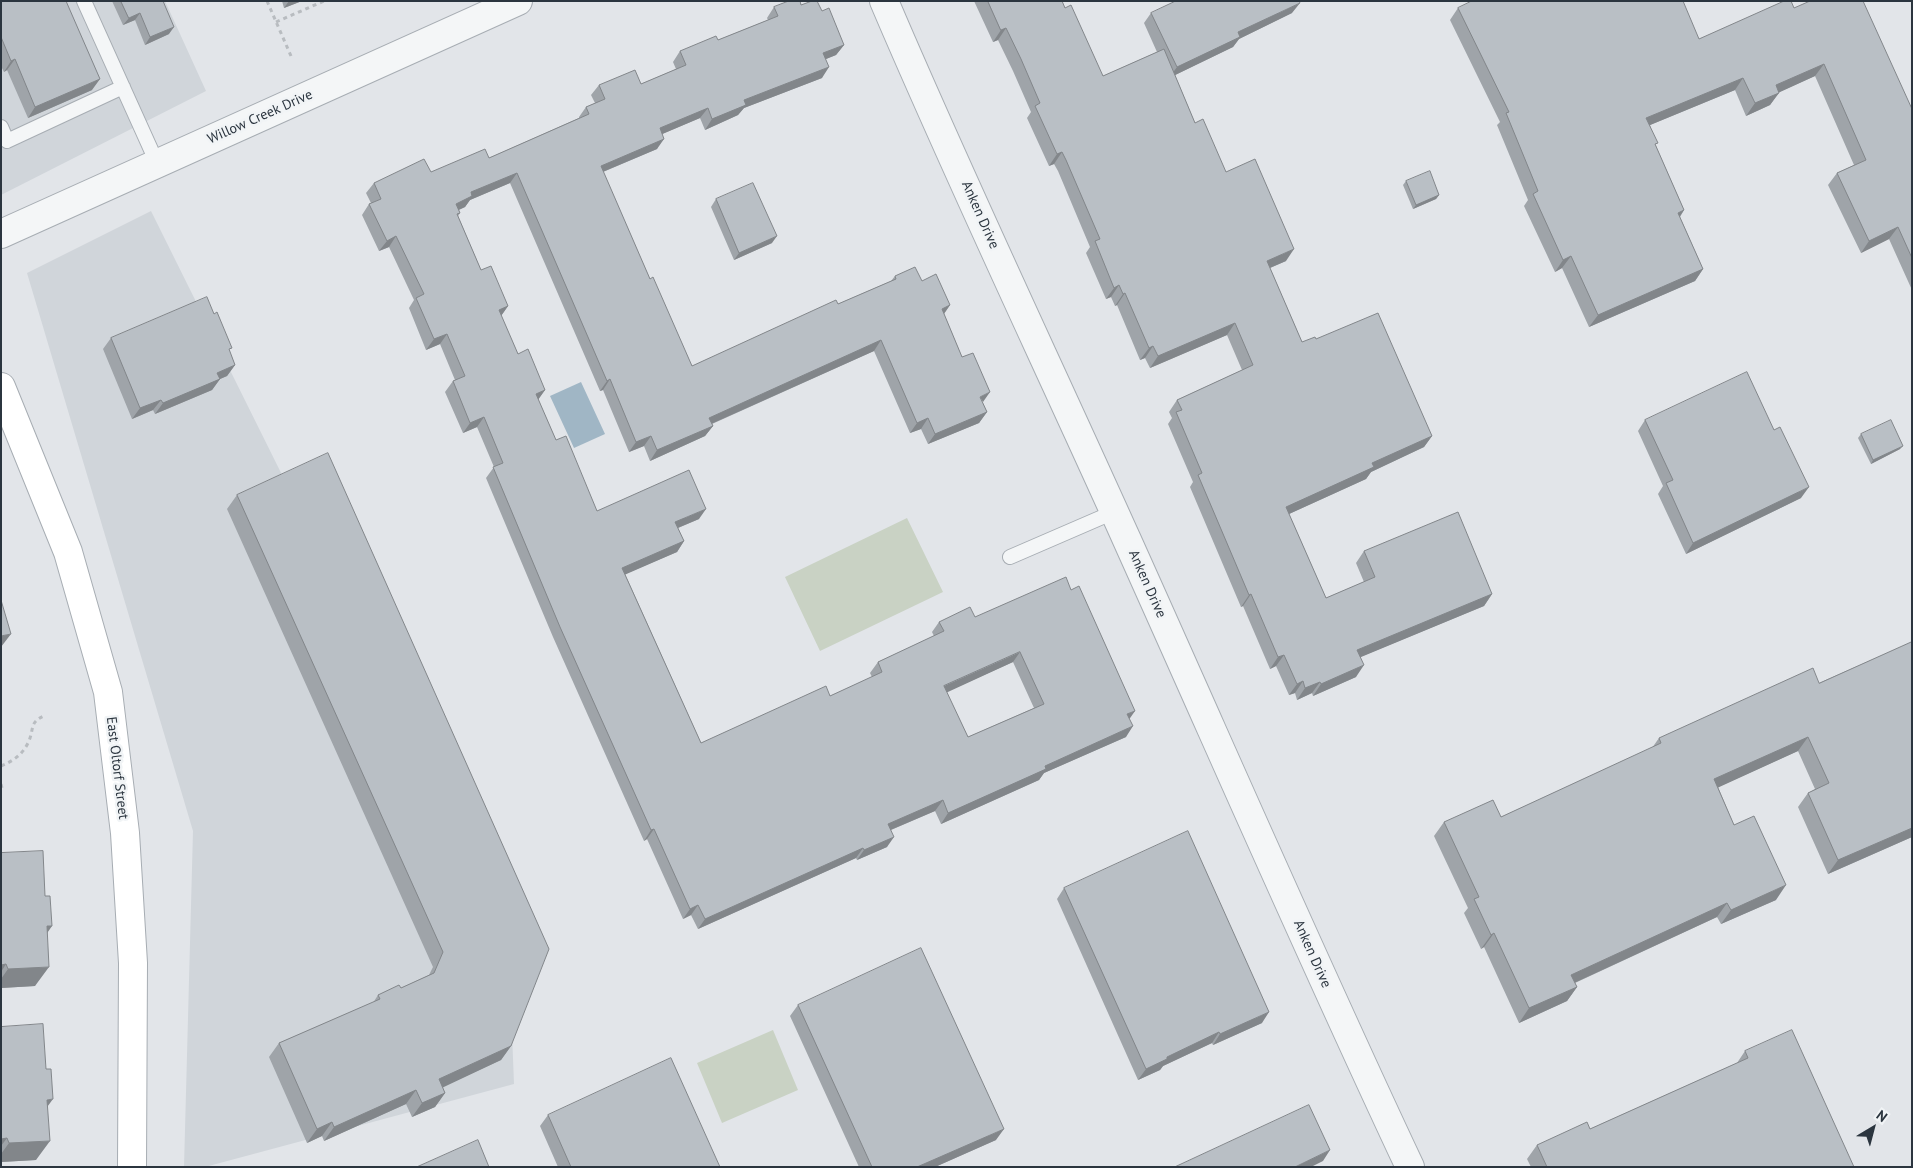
<!DOCTYPE html>
<style>
body{margin:0}
#map{position:relative;width:1913px;height:1168px;overflow:hidden;background:#e2e5e9;font-family:"PT Sans",sans-serif}
canvas{display:block}
.frame{position:absolute;inset:0;border:2px solid #2b353f;pointer-events:none}
.north{position:absolute;left:1848px;top:1103px;width:50px;height:50px;-webkit-text-stroke:4px #f1f4f6;paint-order:stroke;rotate:37deg;font-size:14px;font-weight:700;line-height:20px;text-align:center;color:#2b353f}
.north::after{content:'';display:block;margin:auto;width:18px;height:22px;background:#2b353f;clip-path:polygon(50% 0,100% 100%,50% 72%,0 100%)}
</style>
<div id="map">
<canvas width="1913" height="1168"></canvas>
<div class="frame"></div>
<div class="north">N</div>
</div>
<script>
const ctx = document.querySelector('canvas').getContext('2d');
ctx.lineJoin = 'round';
function paint(path, color) {
  ctx.fillStyle = color;
  ctx.fill(path, 'evenodd');
}
function trace(path, color, width, dash) {
  ctx.strokeStyle = color;
  ctx.lineWidth = width;
  ctx.lineCap = dash ? 'butt' : 'round';
  ctx.setLineDash(dash || []);
  ctx.stroke(path);
}
function drawText(font, color, halo, rows, align = 'center') {
  ctx.font = font + ' "PT Sans",sans-serif';
  ctx.lineWidth = 5;
  ctx.setLineDash([]);
  ctx.textBaseline = 'middle';
  ctx.strokeStyle = halo;
  ctx.fillStyle = color;
  for (const [text, x, y, turn = 0] of rows) {
    ctx.save();
    ctx.translate(x, y);
    ctx.rotate((+turn || 0) * Math.PI / 180);
    ctx.textAlign = isNaN(turn) ? turn : align;
    if (halo) ctx.strokeText(text, 0, 0);
    ctx.fillText(text, 0, 0);
    ctx.restore();
  }
}
paint(new Path2D(`
 M1 1H165L206 91 1 195Z
 M151 211 508 930 514 1084 205 1167H184L193 831 27 273Z`), '#d0d5da');
paint(new Path2D(`
 M907 518 943 592 820 651 785 577Z
 M773 1030 798 1090 722 1123 697 1063Z`), '#c9d2c4');
paint(new Path2D(`
 M581 382 605 434 574 448 550 396Z`), '#a0b6c5');
const service = new Path2D(`
 M84 1 157 163
 M1 127 7 141 123 87
 M1010 557 1114 512`);
const minor = new Path2D(`
 M884 1C961 182 1046 360 1127 540 1221 749 1312 959 1410 1167`);
const tertiary = new Path2D(`
 M1 234 518 1`);
const secondary = new Path2D(`
 M1 387 68 552 108 692 125 833 133 963 132 1167`);
trace(service, '#a7adb3', 16);
trace(minor, '#a7adb3', 30);
trace(tertiary, '#a7adb3', 30);
trace(secondary, '#a7adb3', 30);
trace(new Path2D(`
 M267 1 291 56
 M276 22 324 1
 M1 766C13 761 22 755 28 743 35 729 28 722 46 715
 M1 784 2 788`), '#b8bcc0', 3, [4, 4]);
trace(service, '#f4f6f7', 14);
trace(minor, '#f4f6f7', 28);
trace(tertiary, '#f4f6f7', 28);
trace(secondary, '#fff', 28);
paint(new Path2D(`
 M1 1 92 90 28 118 7 70 4 72 1 66Z
 M112 1H163L169 34 145 45 135 20 123 25Z
 M282 1H302L284 8Z
 M974 1H1062L1065 8 1103 76 1157 52 1144 23 1151 13H1292L1239 39 1233 47 1175 75 1195 123 1226 172 1286 261 1270 268 1302 342 1316 339 1432 436 1424 447 1371 472 1366 479 1289 514 1326 598 1364 582 1356 563 1364 551 1492 594 1484 606 1360 657 1356 677 1313 696 1312 693 1297 700 1295 693 1289 695 1276 666 1270 669 1243 606 1241 607 1190 487 1193 482 1168 424 1172 418 1169 412 1177 400 1242 370 1227 335 1150 368 1145 358 1140 360 1117 305 1115 306 1111 297 1106 299 1086 253 1090 247 1058 171 1054 164 1049 166 1027 118 1031 112 1013 71 998 40 993 42Z
 M801 5 822 11 844 45 836 55 826 59 822 78 744 108 738 115 705 130 700 118 662 134 657 149 603 172 650 279 692 366 838 304 891 281 895 276 922 281 950 305 944 314 962 357 987 412 979 423 928 444 921 429 910 433 874 351 712 424 713 426 705 436 650 461 644 446 629 452 603 390 600 391 510 183 470 200 465 207 459 210 460 213 458 216 481 270 508 306 501 316 518 354 545 390 538 399 556 440 597 511 699 519 678 528 684 541 677 552 625 574 701 743 830 696 872 677 870 673 878 662 934 636 932 632 939 622 975 617 1129 719 1126 737 1044 773 1039 780 941 824 935 811 891 830 887 847 857 860 856 858 698 929 691 915 683 919 647 839 644 841 553 637 486 478 494 467 477 427 463 433 445 392 453 381 455 380 440 344 426 350 409 308 414 300 389 247 379 251 362 215 369 204 371 203 366 193 374 183 431 172 489 158 579 118V117L586 107 595 103 591 95 599 85 641 84 676 69 673 62 680 51 718 40 768 20 767 18 774 7ZM1013 662 1034 708 968 737 946 692Z
 M1458 8 1699 39 1794 8 1912 109V290L1889 239 1861 253 1828 185 1837 173 1854 165 1815 76 1779 92 1770 105 1746 116 1735 90 1650 125 1656 146 1684 210 1680 217 1703 269 1695 281 1589 327 1562 268 1555 272 1524 206 1528 200 1497 125 1500 122 1450 20Z
 M1406 181 1439 195 1436 199 1413 209 1403 185Z
 M716 199 772 243 734 260 711 207Z
 M111 338 230 352 235 365 227 376 220 379 212 390 155 414 153 410 132 419 103 349Z
 M1645 420 1774 430 1801 498 1686 554 1658 494 1663 486 1638 431Z
 M1861 434 1900 449 1871 464 1858 438Z
 M237 495 511 1046 501 1060 442 1087 445 1093 435 1107 412 1117 406 1104 324 1141 322 1136 307 1143 269 1057 279 1043 373 1003 378 995 401 988 429 975 433 967 227 509Z
 M1912 642V837L1828 874 1798 807 1808 793 1815 789 1798 751 1718 787 1734 825 1776 900 1721 924 1717 917 1575 983 1577 987 1567 1001 1519 1023 1484 947 1481 949 1464 913 1468 908 1434 836 1444 822 1501 817 1652 748 1659 738 1819 683Z
 M1 853 47 933 35 986 1 988Z
 M1064 888 1262 1023 1213 1045 1212 1043 1163 1066 1160 1070 1138 1080 1057 899Z
 M798 1005 996 1140 935 1167H859L790 1016Z
 M1 1027 48 1106 36 1160 1 1162Z
 M1745 1051 1854 1167H1531L1527 1159 1537 1145 1590 1129 1737 1063Z
 M548 1115 720 1167H558L540 1126Z`), '#9fa4a9');
paint(new Path2D(`
 M289 1H302L284 8Z
 M1300 3 1292 13 1239 39 1233 47 1169 78 1177 67 1238 32Z
 M140 13 135 20 123 25 129 18Z
 M174 27 169 34 145 45 150 37Z
 M1006 28 998 40 993 42 1001 30Z
 M844 45 836 55 816 63 823 53Z
 M15 59 7 70 4 72 11 61Z
 M1824 64 1815 76 1767 98 1776 85Z
 M829 67 822 78 744 108 738 115 705 130 712 119 744 100Z
 M1743 78 1735 90 1638 130 1646 118Z
 M100 79 92 90 28 118 35 107Z
 M1779 93 1770 105 1746 116 1755 103Z
 M708 108 700 118 653 138 660 128Z
 M664 139 657 149 593 176 601 166Z
 M1062 152 1054 164 1049 166 1057 154Z
 M517 173 510 183 470 200 465 207 449 214 456 204 471 192Z
 M1439 195 1436 199 1413 209 1416 205Z
 M1684 210 1676 222 1678 213Z
 M1898 227 1889 239 1861 253 1869 241Z
 M396 236 389 247 379 251 387 241Z
 M777 236 772 243 734 260 739 253Z
 M1294 249 1286 261 1258 273 1267 261Z
 M1571 256 1562 268 1555 272 1563 260Z
 M1703 269 1695 281 1589 327 1598 315Z
 M1119 285 1111 297 1106 299 1114 288Z
 M1125 293 1117 305 1115 306 1123 294Z
 M950 305 943 315 942 309Z
 M508 306 501 316 499 310Z
 M1235 323 1227 335 1150 368 1158 356Z
 M447 334 440 344 426 350 434 339Z
 M881 340 874 351 702 428 709 418Z
 M1153 346 1145 358 1140 360 1149 348Z
 M235 365 227 376 220 379 212 390 155 414 163 403 217 373Z
 M610 379 603 390 600 391 607 381Z
 M545 390 538 400 536 394Z
 M990 392 983 402 980 397Z
 M161 400 153 410 132 419 140 408Z
 M987 412 979 423 928 444 935 434Z
 M484 417 477 427 463 433 470 423Z
 M928 418 921 429 910 433 917 423Z
 M713 426 705 436 650 461 657 450Z
 M651 436 644 446 629 452 636 442Z
 M1432 436 1424 447 1371 472 1366 479 1278 519 1286 507 1372 463Z
 M1903 446 1900 449 1871 464 1873 460Z
 M1809 487 1801 498 1686 554 1693 543Z
 M706 509 699 519 668 532 675 522Z
 M684 541 677 552 615 579 622 568Z
 M1251 594 1243 606 1241 607 1249 595Z
 M1492 594 1484 606 1349 662 1357 650Z
 M11 634 1 647V636Z
 M1020 652 1013 662 937 697 944 686Z
 M1284 655 1276 666 1270 669 1278 657Z
 M1364 665 1356 677 1313 696 1321 684Z
 M1303 681 1295 693 1289 695 1297 684Z
 M1320 682 1312 693 1297 700 1305 688Z
 M1135 711 1128 721 1127 714Z
 M1133 726 1126 737 1044 773 1039 780 941 824 948 813 1045 766Z
 M1808 737 1798 751 1704 794 1714 779Z
 M943 800 935 811 881 834 888 824Z
 M1912 828V837L1828 874 1838 860Z
 M654 829 647 839 644 841 651 830Z
 M894 837 887 847 857 860 864 850Z
 M863 848 856 858 698 929 705 919Z
 M1786 885 1776 900 1721 924 1731 910Z
 M1727 903 1717 917 1561 989 1571 975Z
 M698 905 691 915 683 919 690 909Z
 M47 926H52L39 945Z
 M1494 933 1484 947 1481 949 1491 935Z
 M6 964 1 972V965Z
 M49 967 35 986 1 988V979L8 969Z
 M1577 987 1567 1001 1519 1023 1529 1008Z
 M1269 1012 1262 1023 1213 1045 1220 1034Z
 M1219 1032 1212 1043 1163 1066 1160 1070 1138 1080 1146 1069 1167 1057Z
 M511 1046 501 1060 429 1094 439 1079Z
 M416 1090 406 1104 324 1141 334 1127Z
 M445 1093 435 1107 412 1117 422 1103Z
 M53 1099 39 1118 47 1100Z
 M332 1122 322 1136 307 1143 317 1129Z
 M1004 1129 996 1140 935 1167H917Z
 M7 1138 1 1146V1139Z
 M50 1141 36 1160 1 1162V1154L9 1143Z
 M1330 1150 1323 1161 1311 1167H1295Z`), '#82868a');
const building = new Path2D(`
 M1 1H66L100 79 35 107 15 59 11 61 1 37Z
 M121 1H163L174 27 150 37 140 13 129 18Z
 M789 1H800L801 5 812 1H817L822 11 829 8 844 45 823 53 829 67 744 100 746 105 712 119 708 108 660 128 664 139 601 166 650 279 653 277 692 366 836 300 838 304 896 279 895 276 915 267 922 281 936 274 950 305 942 309 962 357 973 353 990 392 980 397 987 412 935 434 928 418 917 423 881 340 709 418 713 426 657 450 651 436 636 442 610 379 607 381 517 173 471 192 472 196 456 204 460 213 457 214 481 270 491 266 508 306 499 310 518 354 528 349 545 390 536 394 556 440 566 436 597 511 689 470 706 509 675 522 684 541 622 568 701 743 826 686 830 696 882 672 878 662 944 631 939 622 970 607 975 617 1066 577 1071 590 1079 586 1135 711 1127 714 1133 726 1045 766 1046 769 948 813 943 800 888 824 894 837 864 850 863 848 705 919 698 905 690 909 654 829 651 830 560 627 493 467 503 463 484 417 470 423 453 381 465 376 447 334 434 339 416 298 424 294 396 236 387 241 369 204 381 199 374 183 424 159 431 172 485 149 489 158 589 114 586 107 605 99 599 85 635 70 641 84 686 65 680 51 716 36 718 40 778 16 774 7ZM1020 652 1044 704 968 737 944 686Z
 M988 1H1062L1065 8 1071 5 1103 76 1164 49 1195 123 1203 119 1226 172 1255 159 1294 249 1267 261 1302 342 1315 337 1316 339 1378 313 1432 436 1372 463 1374 467 1286 507 1326 598 1375 577 1364 551 1458 512 1492 594 1357 650 1364 665 1321 684 1320 682 1305 688 1303 681 1297 684 1284 655 1278 657 1251 594 1249 595 1198 475 1202 473 1176 412 1182 410 1177 400 1253 365 1235 323 1158 356 1153 346 1149 348 1125 293 1123 294 1119 285 1114 288 1095 241 1100 239 1066 160 1062 152 1057 154 1035 106 1040 103 1021 59 1006 28 1001 30Z
 M1176 1H1299L1300 3 1238 32 1240 37 1177 67 1151 13Z
 M1472 1H1683L1699 39 1784 1H1791L1794 8 1810 1H1863L1912 109V258L1898 227 1869 241 1837 173 1866 160 1824 64 1776 85 1779 93 1755 103 1743 78 1646 118 1658 143 1655 144 1684 210 1678 213 1703 269 1598 315 1571 256 1563 260 1533 194 1538 191 1506 113 1509 112 1458 8Z
 M1430 171 1439 195 1416 205 1406 181Z
 M753 183 777 236 739 253 716 199Z
 M207 297 214 314 217 312 232 348 229 349 235 365 217 373 220 379 163 403 161 400 140 408 111 338Z
 M1747 372 1774 430 1780 427 1809 487 1693 543 1666 483 1673 480 1645 420Z
 M1891 420 1903 446 1873 460 1861 434Z
 M328 453 549 949 511 1046 439 1079 445 1093 422 1103 416 1090 334 1127 332 1122 317 1129 279 1043 380 999 378 995 399 985 401 988 434 973 443 952 237 495Z
 M1 600 11 634 1 636Z
 M1912 642V828L1838 860 1808 793 1829 783 1808 737 1714 779 1734 825 1754 816 1786 885 1731 910 1727 903 1571 975 1577 987 1529 1008 1494 933 1491 935 1474 899 1479 897 1444 822 1493 800 1501 817 1661 743 1659 738 1813 668 1819 683Z
 M1188 831 1269 1012 1220 1034 1219 1032 1167 1057V1059L1146 1069 1064 888Z
 M43 851 45 896H50L52 926H47L49 967 8 969 6 964 1 965V853Z
 M921 948 1004 1129 917 1167H872L798 1005Z
 M43 1024 46 1069H51L53 1099 47 1100 50 1141 9 1143 7 1138 1 1139V1027Z
 M1792 1030 1854 1167H1547L1537 1145 1587 1122 1590 1129 1748 1058 1745 1051Z
 M671 1058 720 1167H571L548 1115Z
 M1309 1105 1330 1150 1295 1167H1175Z
 M478 1140 489 1167H417Z`);
paint(building, '#b9bfc5');
trace(building, '#82868a', 1);
drawText('14px', '#2b353f', '#f1f4f6', [
 ["Willow Creek Drive",260,117,-24],
 ["Anken Drive",980,215,66],
 ["Anken Drive",1147,584,66],
 ["East Oltorf Street",117,768,83],
 ["Anken Drive",1312,954,66]
]);
</script>
